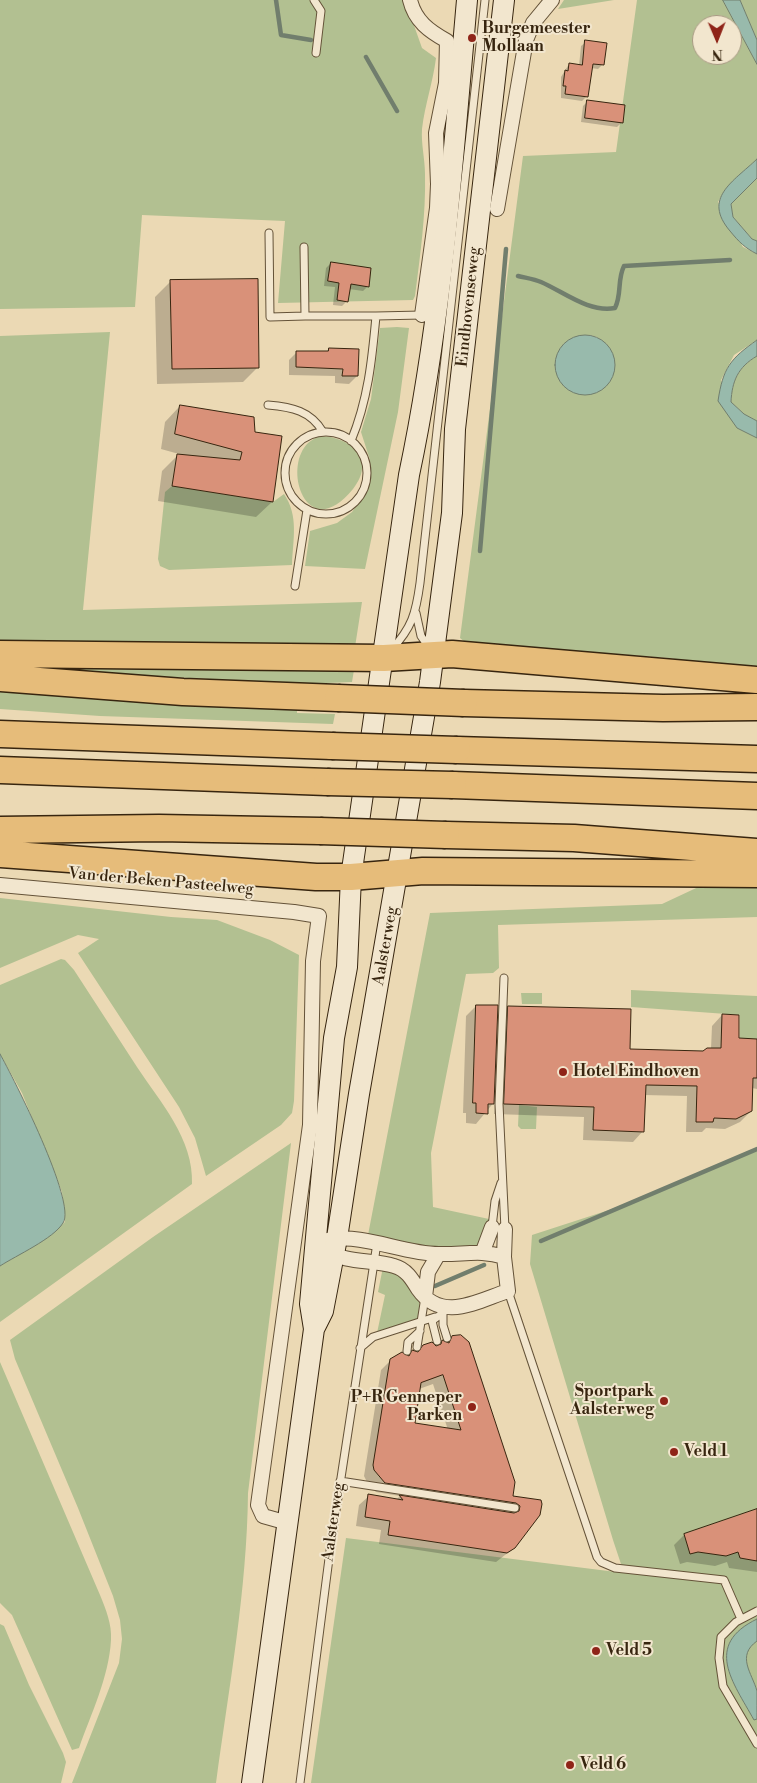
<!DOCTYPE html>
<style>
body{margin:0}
#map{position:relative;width:757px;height:1783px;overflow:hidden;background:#ebd9b4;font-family:"Libre Bodoni",serif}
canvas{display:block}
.north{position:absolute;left:692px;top:15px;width:50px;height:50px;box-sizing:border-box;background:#f2e6ce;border:1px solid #a79982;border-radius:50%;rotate:179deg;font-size:14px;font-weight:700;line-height:20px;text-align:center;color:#37250f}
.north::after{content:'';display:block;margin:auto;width:18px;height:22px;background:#8f2418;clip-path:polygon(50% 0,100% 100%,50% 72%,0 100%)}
</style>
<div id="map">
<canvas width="757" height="1783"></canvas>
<div class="north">N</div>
</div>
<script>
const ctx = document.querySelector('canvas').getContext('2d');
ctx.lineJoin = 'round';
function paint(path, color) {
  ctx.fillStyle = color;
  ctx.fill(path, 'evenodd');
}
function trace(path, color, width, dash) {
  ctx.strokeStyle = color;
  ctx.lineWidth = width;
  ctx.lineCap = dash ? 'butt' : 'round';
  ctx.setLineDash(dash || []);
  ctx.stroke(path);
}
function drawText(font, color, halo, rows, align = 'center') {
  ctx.font = font + ' "Libre Bodoni",serif';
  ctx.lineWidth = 4;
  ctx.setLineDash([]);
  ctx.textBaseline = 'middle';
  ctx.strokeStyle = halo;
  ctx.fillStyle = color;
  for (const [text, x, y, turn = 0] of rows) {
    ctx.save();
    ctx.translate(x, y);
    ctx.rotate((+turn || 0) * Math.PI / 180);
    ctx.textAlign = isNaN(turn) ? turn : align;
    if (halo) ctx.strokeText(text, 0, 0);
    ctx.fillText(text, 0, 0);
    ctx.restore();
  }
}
paint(new Path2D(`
 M0 0H405L422 48 436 58C433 82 425 104 422 129 421 144 425 159 425 174 426 215 420 256 415 296L413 300 278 303 285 221 142 215 135 307 0 309Z
 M564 0H614L558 9Z
 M637 0H723L757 64V159L725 190 718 202 743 247 757 254V340L734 355 721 380 737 428 757 438V673L669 658 466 643 460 638 523 156 616 152ZM702 25H732V55H702ZM590 335 597 337 608 346 611 379C586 415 538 378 564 344Z
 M740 0H757V40Z
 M757 178V241L752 239 733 217 731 204Z
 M397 327 409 328 398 412 365 569 305 566 310 531 337 523 352 512 362 498 370 480V460L361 432 371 399 380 328Z
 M110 332 83 610 362 602 355 647H0V336Z
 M757 356V421L744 414 731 402C732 381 738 367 757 356Z
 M322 436C353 438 376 461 353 489 301 553 275 445 322 436Z
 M172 486 273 502 284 494C299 516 293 539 292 565L169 570 160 566 158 559 165 492Z
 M168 661 354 670 352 682 302 684 0 668Z
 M0 686 297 704V713L335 714 333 724 100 716 0 709Z
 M709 882H757V917L498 925 499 968 493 973 466 974 431 1153 433 1207 489 1219V1226L478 1246 455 1251H441L368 1235 430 913 662 904Z
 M0 898 171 917 217 920 270 940 299 955 294 1101 292 1113 281 1125 206 1176 195 1138 179 1107 78 953 99 939 78 935 0 968Z
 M61 959 65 960 74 970C95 1002 116 1035 137 1067 160 1102 194 1139 192 1184L0 1322V1266L54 1232 65 1222 62 1192 22 1093 0 1054V985Z
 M631 990 757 996V1039H740V1015L631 1007Z
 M521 993H542V1004H522Z
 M519 1105 537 1107 536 1129H521L518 1126Z
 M291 1143 248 1493C247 1590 229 1687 216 1783H72L119 1663 122 1639 120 1620 113 1596 78 1508 15 1359 10 1340 153 1237Z
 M757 1151V1783H311L346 1538 624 1573 613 1540 530 1264 532 1235 609 1210Z
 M383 1267 403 1274 420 1298 418 1319 377 1333 385 1295 378 1292Z
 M0 1362 100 1595C106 1610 112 1624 111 1640 109 1677 91 1714 79 1748L72 1750 12 1615 0 1603Z
 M0 1624 4 1626 29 1685 63 1753 66 1762 61 1783H0Z`), '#b2c091');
const water = new Path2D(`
 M723 0H740L757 40V64Z
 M757 159V178L731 204 733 217 752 239 757 241V254C745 248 739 242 730 231 702 198 733 182 757 159Z
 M555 365a30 30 0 1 1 60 0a30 30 0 1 1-60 0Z
 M757 340V356C738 367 732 381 731 402L744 414 757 421V438L737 428 718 401C723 368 730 359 757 340Z
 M0 1054C13 1077 77 1203 63 1223 53 1239 17 1255 0 1266Z
 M757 1619V1641C736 1656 752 1673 757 1691 757 1700 757 1711 757 1719L754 1720C733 1682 703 1645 757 1619Z`);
paint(water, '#98baac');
trace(water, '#717e6d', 1);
paint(new Path2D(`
 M586 42 603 64 598 69 591 68 587 96 582 101 561 98V77L569 64 579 66 581 46Z
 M588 101 622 122 617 127 581 122 583 106Z
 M331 263 368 286 363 291 349 289 347 301 342 306 333 305 335 287 324 286 326 268Z
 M170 282 258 367 243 382 157 384 155 297Z
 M329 349 357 376 349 384 335 383V376L289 375V360L297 352H326Z
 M180 406 254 433 272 502 256 517 158 501 162 471 179 454 161 449 165 422Z
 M476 1006 496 1020 509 1007 629 1050 703 1052 711 1049 712 1026 722 1015 737 1040H757V1089L752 1088 751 1111 740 1122 725 1129 706 1128 702 1132H686L687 1096 644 1095 643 1131 633 1142 583 1140 584 1117 494 1114 495 1101 476 1124 466 1123V1113H463L466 1016Z
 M452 1337 512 1497 540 1502 514 1548 496 1562 379 1544 381 1530 356 1526 359 1505 369 1496 396 1500 400 1496 376 1492 368 1484 364 1476 381 1370 391 1360 407 1357 413 1351 417 1353 423 1346 437 1347 442 1342 446 1343ZM433 1384 448 1430 413 1424 419 1389Z
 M757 1511V1572L729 1568 727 1562 715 1566 687 1562 680 1564 674 1545 684 1535Z`), '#0003');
trace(new Path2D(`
 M276 0 281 35 311 40
 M366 57 397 111
 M518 276C526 278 534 279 541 282 564 292 589 313 615 308 622 294 617 280 624 266L730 260
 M480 551 506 249
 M541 1241 757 1149
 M435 1286 484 1265`), '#717e6d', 4.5);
const building = new Path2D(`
 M585 40 607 43 604 65 593 64 588 97 565 94 566 86H563L565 70 568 71 569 63 582 65Z
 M587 100 625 105 623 123 585 118Z
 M331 262 371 268 369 287 351 284 348 302 337 300 339 283 328 281Z
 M258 279 259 368 172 369 170 280Z
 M329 348 359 349 358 376H342L343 369 296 367V351H328Z
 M180 405 254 417 255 432 282 436 273 502 172 486 177 454 240 460 242 452 175 434Z
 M476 1005H498L494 1104H488V1114L476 1113V1103H473Z
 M508 1006 631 1009 630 1049 703 1051 707 1048H721L722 1014 739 1015V1038L757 1039V1078H753L752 1111 736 1119 714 1118 713 1122H696L697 1086 646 1085 644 1132 593 1130 594 1107 504 1104Z
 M461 1335 469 1342 515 1482 513 1496 541 1500 542 1504 540 1515 515 1548 507 1553 388 1535 390 1521 365 1517 368 1494 403 1500 399 1495 514 1513 519 1511 520 1506 516 1503 385 1483 374 1470 373 1465 390 1359 402 1352 409 1356 412 1350 418 1352 423 1345 432 1342 436 1346 441 1344 442 1340 449 1343 452 1336ZM443 1375 461 1430 415 1423 421 1383Z
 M757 1509V1561L740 1558 738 1552 726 1556 698 1552 690 1554 684 1534Z`);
paint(building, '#d99179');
trace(building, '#37250f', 1);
const lane = new Path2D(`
 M314 0 321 11 316 53
 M269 233 270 317 305 316
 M304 247 305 316H376C372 360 368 400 351 441
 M376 316 422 315
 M268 405C292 407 311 411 323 432
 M285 473a41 41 0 1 1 82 0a41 41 0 1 1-82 0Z
 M295 586 307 510
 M416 613 421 636 430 649
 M391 650C412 628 416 613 420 583L485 0
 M504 978 499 1104 505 1229
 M492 1227 495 1201 501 1183
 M508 1291 597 1557 601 1562 615 1568 724 1580 741 1619
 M443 1313V1325L447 1338
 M437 1341 432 1321 449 1308
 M417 1347 425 1297
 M360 1348 373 1337 435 1317
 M407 1351 408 1342 420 1331
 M340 1481 515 1508
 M757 1611 736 1622 721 1637 719 1658 723 1686 757 1744
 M300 1783 331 1543 377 1243`);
const street = new Path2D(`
 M410 0C415 21 429 31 447 41L446 83 436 133 438 184 437 208 422 315
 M497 209 526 40 533 23 552 0
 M0 885 294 912 319 916 313 961 310 1125 258 1505 263 1516 288 1523
 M328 1240C365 1233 402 1254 439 1254 462 1255 481 1249 504 1257
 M328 1250C344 1264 374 1259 394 1266 406 1269 412 1279 418 1289 442 1323 477 1301 508 1291L504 1257 505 1229
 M483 1251 492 1227
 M425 1297 428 1272 438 1255`);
const secondary = new Path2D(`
 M314 1329 323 1311 337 1238 359 1094 430 682 452 513 455 429 504 0
 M252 1783 314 1329 310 1304 334 1038 347 967 351 877 409 475C442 319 453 159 467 0`);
const highway = new Path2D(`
 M0 654 384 658 452 654 757 680
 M0 678 183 692 338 698
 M464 703 663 708 757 707
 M0 734 332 746
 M457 750 757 759
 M0 770 327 782
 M453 785 757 796
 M0 830 159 828 320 831
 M446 835 574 838 757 852
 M0 854 316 877H351L423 871 757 874`);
trace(lane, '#645238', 9);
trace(street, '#645238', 16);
trace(secondary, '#37250f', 22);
trace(highway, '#37250f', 29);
trace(lane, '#f2e6ce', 7);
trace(street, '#f2e6ce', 14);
trace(secondary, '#f2e6ce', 20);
trace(highway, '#e6bc7a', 26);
const highwayBridge = new Path2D(`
 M338 698 464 703
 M332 746 457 750
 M327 782 453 785
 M320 831 446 835`);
trace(highwayBridge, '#37250f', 29, []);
trace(highwayBridge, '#e6bc7a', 26);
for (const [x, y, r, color] of [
 [472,38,5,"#8f2418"],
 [563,1072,5,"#8f2418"],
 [664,1401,5,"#8f2418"],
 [472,1407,5,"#8f2418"],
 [674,1452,5,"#8f2418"],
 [596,1651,5,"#8f2418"],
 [570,1765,5,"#8f2418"]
]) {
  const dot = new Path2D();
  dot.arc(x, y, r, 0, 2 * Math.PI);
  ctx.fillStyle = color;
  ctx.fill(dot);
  trace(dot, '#f2e6ce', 2);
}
drawText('bold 16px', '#37250f', '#f2e6ce', [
 ["Burgemeester",482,29],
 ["Mollaan",482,47],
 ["Hotel Eindhoven",573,1072],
 ["Sportpark",654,1392,"right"],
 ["Aalsterweg",654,1410,"right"],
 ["P+R Genneper",462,1398,"right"],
 ["Parken",462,1416,"right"],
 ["Veld 1",684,1452],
 ["Veld 5",606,1651],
 ["Veld 6",580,1765]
], 'left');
drawText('16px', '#37250f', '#f2e6ce', [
 ["Eindhovenseweg",469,307,-84],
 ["Van der Beken Pasteelweg",161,882,5],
 ["Aalsterweg",386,946,-80],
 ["Aalsterweg",334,1522,-82]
]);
</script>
